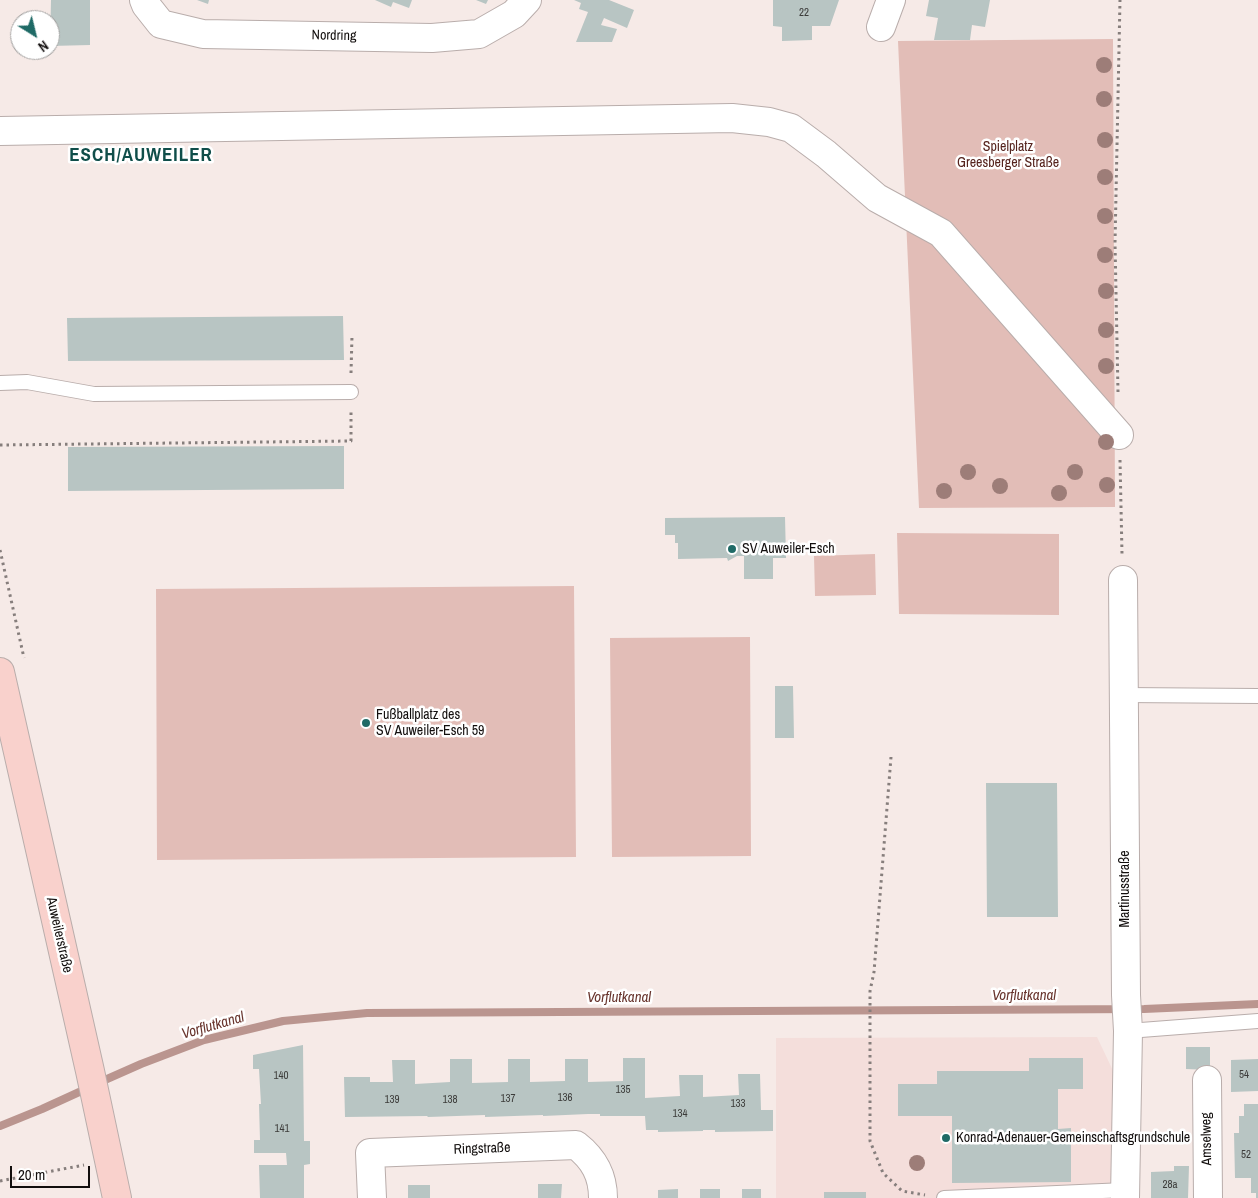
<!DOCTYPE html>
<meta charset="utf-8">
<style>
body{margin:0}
#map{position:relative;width:1258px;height:1198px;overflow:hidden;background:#f6eae7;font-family:"Archivo Narrow",sans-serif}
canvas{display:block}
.north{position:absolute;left:10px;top:10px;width:50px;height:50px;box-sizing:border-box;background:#fff;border:1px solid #a09f9e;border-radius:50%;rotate:144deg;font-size:14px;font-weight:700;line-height:20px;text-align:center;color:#120e0d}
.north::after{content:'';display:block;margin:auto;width:18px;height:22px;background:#1f6a66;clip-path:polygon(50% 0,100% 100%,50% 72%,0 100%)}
.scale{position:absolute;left:10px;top:1166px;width:80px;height:22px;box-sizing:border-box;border:2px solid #120e0d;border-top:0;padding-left:6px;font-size:15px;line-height:18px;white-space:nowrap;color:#120e0d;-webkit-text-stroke:4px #fff;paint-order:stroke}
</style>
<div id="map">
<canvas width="1258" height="1198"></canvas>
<div class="north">N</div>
<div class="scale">20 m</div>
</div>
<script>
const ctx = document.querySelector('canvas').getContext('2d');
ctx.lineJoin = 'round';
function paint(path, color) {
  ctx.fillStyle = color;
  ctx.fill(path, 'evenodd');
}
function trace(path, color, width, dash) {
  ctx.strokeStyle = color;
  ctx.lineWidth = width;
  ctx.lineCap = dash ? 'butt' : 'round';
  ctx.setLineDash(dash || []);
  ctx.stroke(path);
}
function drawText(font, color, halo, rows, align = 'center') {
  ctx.font = font + ' "Archivo Narrow",sans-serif';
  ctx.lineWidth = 5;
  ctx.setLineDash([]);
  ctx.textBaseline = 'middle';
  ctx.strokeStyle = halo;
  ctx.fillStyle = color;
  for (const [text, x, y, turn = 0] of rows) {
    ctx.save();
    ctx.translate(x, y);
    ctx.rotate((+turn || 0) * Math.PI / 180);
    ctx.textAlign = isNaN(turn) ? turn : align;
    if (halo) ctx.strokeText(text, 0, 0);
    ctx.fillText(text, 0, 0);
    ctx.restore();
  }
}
paint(new Path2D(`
 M1097 1037 1116 1077 1115 1198H776V1038Z`), '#f4dedb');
paint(new Path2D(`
 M1113 39 1115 507 919 508 898 41Z
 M897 533 1059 534V615L899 614Z
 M875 554 876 595 815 596 814 556Z
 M574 586 576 857 157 860 156 589Z
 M750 637 751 856 612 857 610 638Z`), '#e2bdb7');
trace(new Path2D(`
 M98 1083 141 1064 204 1040 283 1021 367 1013 1144 1009 1258 1004
 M0 1126 42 1109 88 1088`), '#ba958f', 8);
paint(new Path2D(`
 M51 0H90V45L50 46Z
 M197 0H209L208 4Z
 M375 0H412L409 8 393 2 391 7Z
 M476 0H488L486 4Z
 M574 0H609L634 10 627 28 604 18 601 25 617 29 612 42H576L588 12 579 9 581 3Z
 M773 0H839L830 26H812V40L782 41V27L773 26Z
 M929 0H990L985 27 972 25 970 40H934L938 18 926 16Z
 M343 316 344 360 68 361 67 318Z
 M344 446V489L68 491V447Z
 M785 517 786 558H773V579H744V556H737L728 561 727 558 678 559V543H675V535H665V518Z
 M775 686H793L794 738H775Z
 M986 783H1057L1058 917H987Z
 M303 1045 304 1141H310V1164L304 1165V1198H260L259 1165H287L286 1153H254V1140H260L259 1104H261L259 1069H253V1055Z
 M1186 1047H1210V1070L1186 1069Z
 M623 1058H645V1098L680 1096 679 1075H703V1097L739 1095 738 1074H760L761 1110H773V1131L715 1132V1130H703V1131L658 1132V1130H646L645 1116H600V1114H588L543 1116V1115L485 1117V1115L428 1117 427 1116 345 1117 344 1077H370V1082H393L392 1060H415V1084L450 1082V1059H472V1083L508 1082V1059H530V1082L565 1081V1059H588V1082L623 1081Z
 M1029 1058H1083V1089H1058V1129L1071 1128V1182L952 1183V1116H898V1084H937V1071H1029Z
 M1258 1059V1091L1231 1092V1060Z
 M1244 1104H1258V1198H1256V1193H1251V1178H1235L1234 1133H1239V1116H1244Z
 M1174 1166H1189L1188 1198H1151V1172L1174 1171Z
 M538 1184H562L561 1198H538Z
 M408 1185H430V1198H408Z
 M678 1189V1198H658V1190Z
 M700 1189H720V1198H700Z
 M742 1189H761V1198H742Z
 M824 1192H866V1198H824Z`), '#b8c5c3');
const lane = new Path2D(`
 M0 383 27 382 94 394 351 392
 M1123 695 1258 696
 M1128 1031 1258 1021
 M944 1198 1125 1190`);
const street = new Path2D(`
 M144 0 146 5 161 24 203 34 432 38 479 34 514 14 527 0
 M881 27 891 0
 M0 131 732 118 769 122 791 128 826 154 877 198 941 233 1119 435
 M1123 580 1126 995 1128 1031 1125 1198
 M1207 1080 1208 1198
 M372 1198 370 1153 576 1145C594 1159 603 1175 603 1198`);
const secondary = new Path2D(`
 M0 672 90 1071 117 1198`);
trace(lane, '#b9adab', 16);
trace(street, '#b9adab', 30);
trace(secondary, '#b9adab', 30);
trace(new Path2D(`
 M351 373 352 336
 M1118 392 1115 243 1120 0
 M0 445 351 441V412
 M1120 460 1122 554
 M0 550 24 658
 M891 757 874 972 870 991V1141L883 1173 902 1191 925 1195
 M0 1181 84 1165`), '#867e7c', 3, [2.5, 4]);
trace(lane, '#fff', 14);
trace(street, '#fff', 28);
trace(secondary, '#f9d1cc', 28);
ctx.fillStyle = '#9d7d78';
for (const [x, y] of [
 [1104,65],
 [1104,99],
 [1105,140],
 [1105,177],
 [1105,216],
 [1105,255],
 [1106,291],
 [1106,330],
 [1106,366],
 [1106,442],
 [968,472],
 [1075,472],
 [1107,485],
 [1000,486],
 [944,491],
 [1059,493],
 [917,1163]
]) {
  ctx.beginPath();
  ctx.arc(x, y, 8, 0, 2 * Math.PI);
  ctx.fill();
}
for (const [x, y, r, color] of [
 [732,549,5,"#1f6a66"],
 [366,723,5,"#1f6a66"],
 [946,1138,5,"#1f6a66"]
]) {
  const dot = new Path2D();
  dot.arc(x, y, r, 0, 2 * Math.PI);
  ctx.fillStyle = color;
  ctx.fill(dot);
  trace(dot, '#fff', 2);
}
drawText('11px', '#3c3c3a', null, [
 ["22",804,13],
 ["54",1244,1075],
 ["140",281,1076],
 ["135",623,1090],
 ["136",565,1098],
 ["137",508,1099],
 ["139",392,1100],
 ["138",450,1100],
 ["133",738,1104],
 ["134",680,1114],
 ["141",282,1129],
 ["52",1246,1155],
 ["28a",1170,1185]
]);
drawText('14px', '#120e0d', '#fff', [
 ["Nordring",334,36,1],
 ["Martinusstraße",1125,889,-90],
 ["Auweilerstraße",59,935,77],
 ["Amselweg",1207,1139,-91],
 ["Ringstraße",482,1149,-2]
]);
drawText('14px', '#55231d', '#fff', [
 ["Spielplatz",1008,147],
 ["Greesberger Straße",1008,163]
]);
drawText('14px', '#120e0d', '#fff', [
 ["SV Auweiler-Esch",742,549],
 ["Fußballplatz des",376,715],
 ["SV Auweiler-Esch 59",376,731],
 ["Konrad-Adenauer-Gemeinschaftsgrundschule",956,1138]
], 'left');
drawText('italic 15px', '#69352e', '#fff', [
 ["Vorflutkanal",1024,996],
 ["Vorflutkanal",619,998],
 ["Vorflutkanal",213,1026,-16]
]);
ctx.letterSpacing = '1px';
drawText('bold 19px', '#104e4a', '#fff', [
 ["ESCH/AUWEILER",141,156]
]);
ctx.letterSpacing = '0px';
</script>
